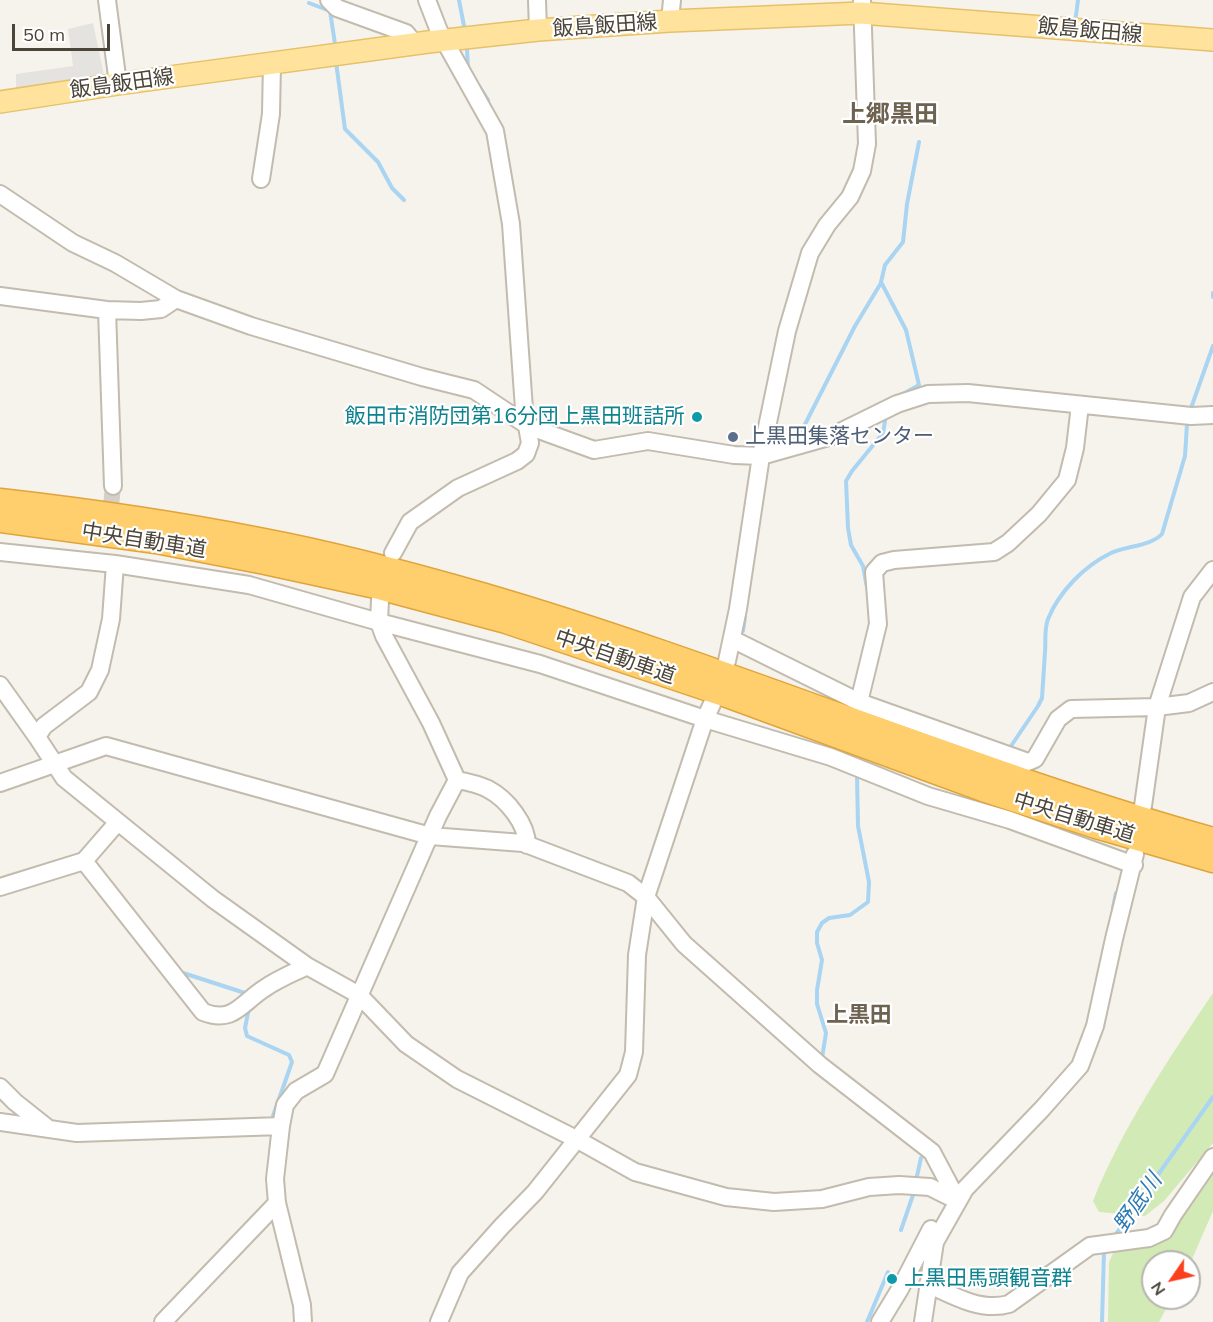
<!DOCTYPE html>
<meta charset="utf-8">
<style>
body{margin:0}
#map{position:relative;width:1213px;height:1322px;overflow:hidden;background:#f6f3ec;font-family:Mulish,sans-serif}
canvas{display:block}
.north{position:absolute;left:1141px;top:1250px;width:60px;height:60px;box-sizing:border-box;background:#fff;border:2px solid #b7b4b0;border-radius:50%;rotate:236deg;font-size:16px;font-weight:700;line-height:24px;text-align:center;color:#4b4439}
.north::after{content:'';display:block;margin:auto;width:21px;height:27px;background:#fc3f1d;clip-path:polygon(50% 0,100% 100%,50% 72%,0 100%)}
.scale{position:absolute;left:12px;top:24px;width:98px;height:27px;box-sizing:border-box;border:3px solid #4b4439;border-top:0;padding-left:8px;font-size:18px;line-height:21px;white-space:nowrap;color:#4b4439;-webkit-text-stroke:4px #fff;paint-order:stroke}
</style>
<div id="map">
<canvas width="1213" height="1322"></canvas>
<div class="north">N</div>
<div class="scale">50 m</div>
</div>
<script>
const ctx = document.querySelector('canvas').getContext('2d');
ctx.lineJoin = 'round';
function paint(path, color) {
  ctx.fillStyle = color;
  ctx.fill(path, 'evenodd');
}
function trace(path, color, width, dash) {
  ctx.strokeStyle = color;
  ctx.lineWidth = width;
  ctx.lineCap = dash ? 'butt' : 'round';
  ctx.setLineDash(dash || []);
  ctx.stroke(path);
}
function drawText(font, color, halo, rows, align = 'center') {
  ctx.font = font + ' Mulish,"Noto Sans JP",sans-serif';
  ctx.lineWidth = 4.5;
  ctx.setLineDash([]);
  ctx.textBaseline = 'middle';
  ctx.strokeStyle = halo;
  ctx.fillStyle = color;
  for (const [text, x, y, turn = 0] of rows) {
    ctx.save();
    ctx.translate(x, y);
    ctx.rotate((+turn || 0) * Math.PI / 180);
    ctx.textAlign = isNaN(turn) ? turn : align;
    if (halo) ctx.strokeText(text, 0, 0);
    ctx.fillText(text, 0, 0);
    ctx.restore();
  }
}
paint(new Path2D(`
 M1213 993V1143L1164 1201 1145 1216 1099 1212 1093 1201C1123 1126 1168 1060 1213 993Z
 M1213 1173V1211L1189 1266V1262H1153V1298H1172L1159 1322H1108L1109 1262 1118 1243 1159 1239Z`), '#d2eab5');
paint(new Path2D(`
 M93 23 105 80 16 94V74L73 66 68 29Z`), '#e5e3e0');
trace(new Path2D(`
 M459 0 464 26
 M309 3 330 11 335 44
 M1075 23 1078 0
 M467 49 468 69
 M336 62 345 129 378 162 392 188 404 200
 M479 86 488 100
 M1213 293V297
 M903 394 919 385 906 330 881 282 885 265 903 242 907 204 919 142
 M1190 411 1213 346
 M797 440 855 326 881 283
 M868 593 863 566 851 545 848 528 846 481 852 471 883 433 885 421
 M743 631 745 617
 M1009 749 1038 706 1042 698C1043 683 1044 667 1045 652 1046 641 1044 629 1048 619 1059 592 1084 566 1111 553 1126 546 1151 546 1162 534L1185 456 1187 424
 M1113 908 1116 893
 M180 972 245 993
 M249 1008 245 1028 247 1036 289 1055 292 1062 273 1116
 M822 1058 826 1033 817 1004V990L822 960 817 943V932L822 923 829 918 850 915 868 902 869 882 858 826 857 775
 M917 1176 921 1158
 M901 1230 913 1195
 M1114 1237 1213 1097
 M867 1322 888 1272
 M1102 1322 1104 1251 1106 1248`), '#a9d4f2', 4);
trace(new Path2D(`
 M109 526 113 486`), '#d4d0c8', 16, [16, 8]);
const minor = new Path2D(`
 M107 0 118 84
 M329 0 337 8 406 33 415 44
 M537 0 538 30
 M670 21 672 0
 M261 179 271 114 272 63
 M0 194 73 243 115 263 176 299 251 326 422 377 474 390 528 426 594 450 648 441 734 455 761 456 832 436 897 404 928 394 968 393 1191 416 1213 415
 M0 296 107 310 141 311 161 309 176 299
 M107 310 113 486
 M0 552 115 564 249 585 379 622 540 664 705 719 831 757 928 796 1010 820 1134 865
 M393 553 410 522 458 488 517 461 526 454 530 443 524 409 511 224 495 131 439 31 427 0
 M732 639 859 702 1028 762 1035 759 1058 719 1071 709 1157 707 1189 703 1213 692
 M727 661 738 609 761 456 787 331 810 253 827 225 850 197 862 171 867 144 862 0
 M0 685 37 737 64 778 213 899 307 966 359 995 406 1044 457 1079 578 1140 635 1172 726 1197 774 1202 822 1199 869 1187 899 1185 930 1187 958 1201
 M859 702 878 624 874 572 882 563 894 560 994 552 1008 543 1039 514 1067 480 1075 448 1080 405
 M37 737 44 726 89 692 100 670 111 619 115 564
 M457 780C468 782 478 784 488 789 507 799 527 824 527 845
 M0 783 106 746 430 836 523 843 628 883 646 897 684 944 820 1065 932 1152 958 1201
 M1143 806 1157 707 1192 597 1213 570
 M84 861 203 1012C234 1024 241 1003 265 988 278 979 293 973 307 966
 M0 887 84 861 117 823
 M0 1087 15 1102 49 1129
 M0 1122 77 1133 281 1126
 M928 1284C953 1296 982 1312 1009 1304L1090 1246 1149 1238 1164 1231 1173 1215 1213 1157
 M163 1322 277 1203
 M303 1322 302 1305 277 1203 275 1179 281 1126 285 1105 296 1091 325 1074 438 816 457 780 431 723 384 636 379 622 380 600
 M439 1322 460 1273 502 1226 535 1192 628 1075 634 1052 637 955 646 897 705 719 712 704
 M880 1322 900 1289 931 1229
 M923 1322 935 1242 965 1189 1042 1109 1080 1066 1095 1026 1114 939 1135 854`);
const major = new Path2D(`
 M0 102 118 84 428 42 538 30 670 21 861 13 1213 40`);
const highway = new Path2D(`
 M0 501C88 511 177 524 264 541 338 555 412 575 485 596 731 668 966 771 1213 840
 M0 520 156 541 265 562 371 585 506 621 727 695 983 789 1096 826 1213 860`);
trace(minor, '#c2bbae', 20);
trace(major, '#e6c16a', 24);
trace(highway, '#e0a43c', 27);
trace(minor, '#fff', 16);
trace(major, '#ffe39c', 21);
trace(highway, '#ffcf6e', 24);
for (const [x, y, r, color] of [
 [697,417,6,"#0f9aa8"],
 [733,437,6,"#5c6f8a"],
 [892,1279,6,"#0f9aa8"]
]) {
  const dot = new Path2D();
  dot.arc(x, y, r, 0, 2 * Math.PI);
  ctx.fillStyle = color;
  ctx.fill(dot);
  trace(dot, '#fff', 2);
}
drawText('21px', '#4b4439', '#fff', [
 ["飯島飯田線",605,26,-4],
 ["飯島飯田線",1090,31,5],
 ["飯島飯田線",122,84,-8],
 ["中央自動車道",144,541,9],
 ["中央自動車道",615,657,19],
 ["中央自動車道",1074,818,17]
]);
drawText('21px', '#0d838f', '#fff', [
 ["飯田市消防団第16分団上黒田班詰所",685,417],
 ["上黒田馬頭観音群",904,1279,"left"]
], 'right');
drawText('21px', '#4e5e75', '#fff', [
 ["上黒田集落センター",745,437]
], 'left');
drawText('bold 22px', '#6e6250', '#fff', [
 ["上黒田",859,1015]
]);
drawText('italic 22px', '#2e7ab2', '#fff', [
 ["野底川",1138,1203,-55]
]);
drawText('bold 24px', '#6e6250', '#fff', [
 ["上郷黒田",890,115]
]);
</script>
